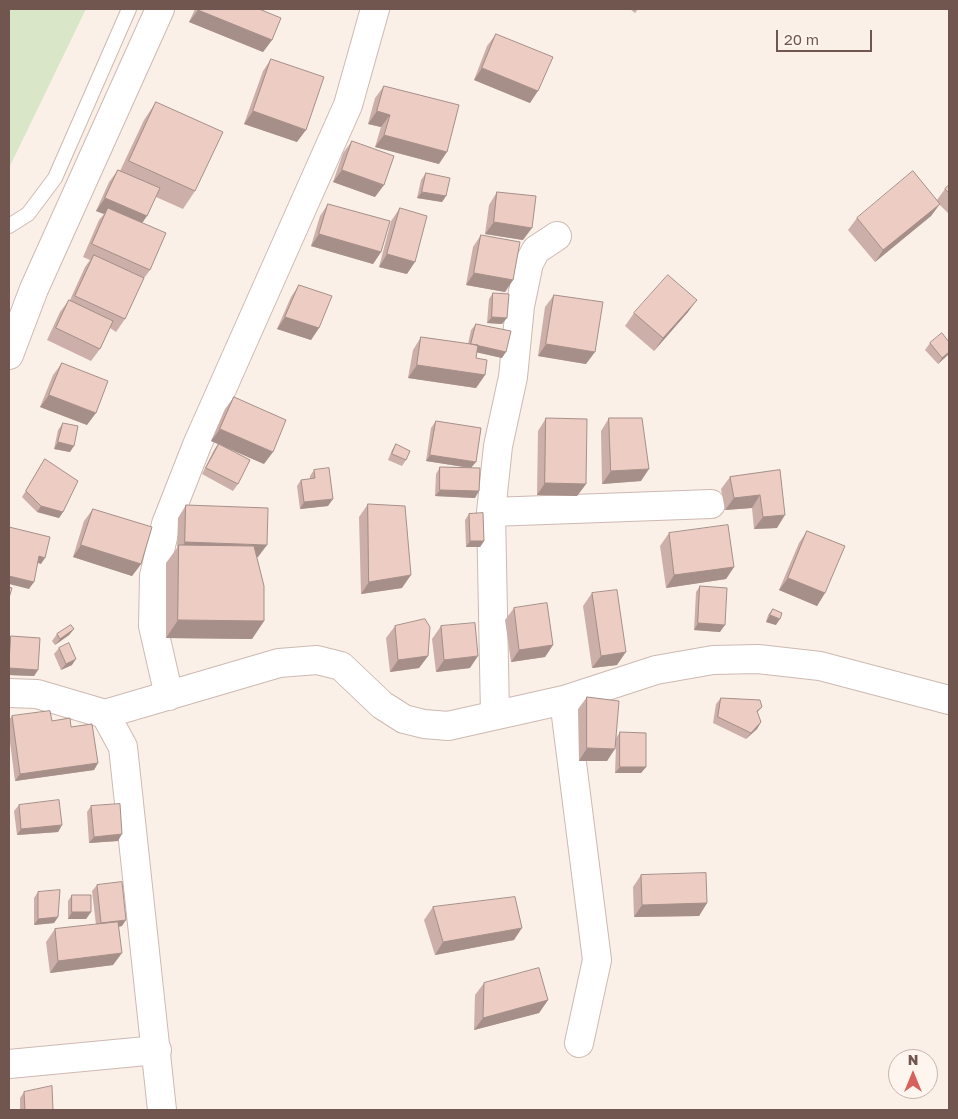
<!DOCTYPE html>
<style>
body{margin:0}
#map{position:relative;width:958px;height:1119px;overflow:hidden;background:#faf0e8;font-family:"Golos Text",sans-serif}
canvas{display:block}
.frame{position:absolute;inset:0;border:10px solid #71554f;pointer-events:none}
.north{position:absolute;left:888px;top:1049px;width:50px;height:50px;box-sizing:border-box;background:#fdf5ee;border:1px solid #c5b5ae;border-radius:50%;rotate:0deg;font-size:14px;font-weight:700;line-height:20px;text-align:center;color:#71554f}
.north::after{content:'';display:block;margin:auto;width:18px;height:22px;background:#d5625c;clip-path:polygon(50% 0,100% 100%,50% 72%,0 100%)}
.scale{position:absolute;left:776px;top:30px;width:96px;height:22px;box-sizing:border-box;border:2px solid #71554f;border-top:0;padding-left:6px;font-size:15px;line-height:18px;white-space:nowrap;color:#71554f;-webkit-text-stroke:4px #fdf5ee;paint-order:stroke}
</style>
<div id="map">
<canvas width="958" height="1119"></canvas>
<div class="frame"></div>
<div class="north">N</div>
<div class="scale">20 m</div>
</div>
<script>
const ctx = document.querySelector('canvas').getContext('2d');
ctx.lineJoin = 'round';
function paint(path, color) {
  ctx.fillStyle = color;
  ctx.fill(path, 'evenodd');
}
function trace(path, color, width, dash) {
  ctx.strokeStyle = color;
  ctx.lineWidth = width;
  ctx.lineCap = dash ? 'butt' : 'round';
  ctx.setLineDash(dash || []);
  ctx.stroke(path);
}
paint(new Path2D(`
 M9 9H86L9 168Z`), '#dae6c8');
const service = new Path2D(`
 M9 226 28 214 55 178 129 9`);
const minor = new Path2D(`
 M491 512 711 504
 M169 696 153 626 154 576 166 524 197 445 348 105 375 9
 M564 700 597 960 579 1043
 M105 714 279 663 317 660 341 666 382 705 404 719 424 724 448 726 564 700 656 670 713 660 758 659 820 666 949 700
 M495 715 491 512 498 446 513 377 520 306 529 263 536 250 557 236
 M9 1064 157 1050`);
const tertiary = new Path2D(`
 M9 355 34 289 160 9
 M9 693 37 694 105 714 123 747 162 1110`);
trace(service, '#cdb9b2', 16);
trace(minor, '#cdb9b2', 30);
trace(tertiary, '#cdb9b2', 30);
trace(service, '#fff', 14);
trace(minor, '#fff', 28);
trace(tertiary, '#fff', 28);
paint(new Path2D(`
 M195 9H259L272 40 263 52 189 22Z
 M630 9H638L635 13Z
 M496 34 530 103 474 80 487 46Z
 M271 59 297 142 244 124 263 71Z
 M384 86 439 164 375 147 381 127 368 124 375 98Z
 M156 102 195 191 183 209 156 197 142 223 150 270 142 281 125 319 116 332 110 328 100 349 91 361 47 340 60 312 69 300H70L85 267 90 260 83 257 99 220 104 214 96 211 109 182 118 170 120 171 144 120Z
 M352 141 375 197 333 182 343 153Z
 M426 173 446 196 442 202 417 198 421 180Z
 M949 185V214L939 204 931 216 875 262 848 230 857 218 937 200 945 189Z
 M497 192 523 240 485 234 489 205Z
 M328 204 381 252 373 264 311 246 320 216Z
 M400 208 407 274 379 267 391 221Z
 M481 235 513 280 505 292 466 285 473 247Z
 M299 285 319 328 311 340 277 329 291 297Z
 M493 293 502 324 487 323 489 299Z
 M554 295 586 364 538 356 545 307Z
 M688 312 654 351 625 326 634 313Z
 M476 324 502 358 477 352 476 358 485 375 476 388 408 378 413 350 421 337 468 344 471 330Z
 M949 342V354L938 364 925 350 930 343Z
 M62 363 87 425 40 407 53 375Z
 M234 397 264 464 228 448 238 484 233 491 202 474 214 450 218 444 211 441 225 409Z
 M546 418 586 484 577 496 537 495 538 431Z
 M609 418 641 481 602 484 601 431Z
 M436 421 471 468 475 498 435 496 436 474 440 467 470 468 426 461 431 428Z
 M63 423 70 452 54 449 58 430Z
 M396 444 406 460 402 466 388 460 392 450Z
 M45 459 63 512 59 518 37 512 22 497Z
 M314 470 328 506 300 509 297 486 301 480 310 479V476Z
 M780 470 777 528 754 529 752 508 725 510 721 489 730 477Z
 M368 504 402 588 361 594 359 517Z
 M186 505 258 557H257L264 621 252 639 166 638V563L177 548 178 518Z
 M93 509 141 564 132 576 73 557 84 521Z
 M469 514 484 541 480 547H466L465 520Z
 M807 531 825 593 817 606 779 590 799 543Z
 M669 533 734 567 726 579 666 588 660 546Z
 M700 586 720 632 694 630 696 592Z
 M592 593 617 665 592 668 583 606Z
 M514 608 553 645 545 657 511 662 505 620Z
 M773 609 776 625 766 622 768 615Z
 M395 626 428 656 419 668 390 672 386 638Z
 M441 626 470 668 436 672 432 639Z
 M74 629 69 635 55 645 52 641 57 634Z
 M11 636 38 670 34 676 9 675V639Z
 M59 648 72 665 61 670 54 654Z
 M587 697 616 738 620 732 646 767 641 773H615L616 746 607 761H579L578 709Z
 M721 698 762 707 757 713 761 722 757 729 746 739 713 723 716 704Z
 M12 716 52 721 98 763 94 770 15 781 9 734V720Z
 M19 805 62 825 58 832 17 835 14 811Z
 M91 806 118 841 89 843 87 812Z
 M641 875 707 903 699 916 634 917 633 887Z
 M97 885 122 926 119 927 113 965 50 973 46 942 55 929 96 925 92 891Z
 M38 892 58 917 54 923 34 925V898Z
 M72 895 91 912 86 919H68V901Z
 M433 907 514 940 435 955 424 920Z
 M484 983 548 1000 539 1013 474 1030 475 995Z
 M24 1092 53 1110H20V1098Z`), '#cbafa8');
paint(new Path2D(`
 M198 10 272 40 263 52 189 22Z
 M482 68 538 91 530 103 474 80Z
 M253 111 306 130 297 142 244 124Z
 M377 111 390 115 381 127 368 124Z
 M384 135 447 152 439 164 375 147Z
 M342 170 384 185 375 197 333 182Z
 M422 192 446 196 442 202 417 198Z
 M105 198 147 216 138 229 108 208 104 214 96 211Z
 M940 204 931 216 875 262 883 250Z
 M494 222 532 228 523 240 485 234Z
 M319 234 381 252 373 264 311 246Z
 M387 254 415 262 407 274 379 267Z
 M474 273 513 280 505 292 466 285Z
 M697 300 688 312 654 351 663 338Z
 M285 317 319 328 311 340 277 329Z
 M492 317 507 318 502 324 487 323Z
 M471 344 506 352 502 358 466 350Z
 M546 344 595 352 586 364 538 356Z
 M949 352V354L938 364 942 358Z
 M417 365 485 375 476 388 408 378Z
 M49 395 96 413 87 425 40 407Z
 M220 429 273 452 264 464 211 441Z
 M58 442 74 446 70 452 54 449Z
 M430 455 476 462 471 468 426 461Z
 M649 469 641 481 602 484 611 471Z
 M545 483 586 484 577 496 537 495Z
 M440 490 479 491 475 498 435 496Z
 M760 495 752 508 725 510 734 498Z
 M333 499 328 506 300 509 304 502Z
 M41 506 63 512 59 518 37 512Z
 M785 515 777 528 754 529 763 517Z
 M470 541H484L480 547H466Z
 M185 542 267 545 258 557 179 555V552Z
 M81 545 141 564 132 576 73 557Z
 M39 556 45 558 41 564 35 562Z
 M734 567 726 579 666 588 674 575Z
 M411 575 402 588 361 594 369 582Z
 M9 576 34 582 29 589 9 584Z
 M788 578 825 593 817 606 779 590Z
 M770 615 780 619 776 625 766 622Z
 M178 620 264 621 252 639 166 638Z
 M698 623 725 625 720 632 694 630Z
 M74 629 69 635 55 645 60 639Z
 M553 645 545 657 511 662 519 650Z
 M626 652 617 665 592 668 601 656Z
 M428 656 419 668 390 672 398 660Z
 M478 656 470 668 436 672 444 660Z
 M76 659 72 665 61 670 66 664Z
 M9 668 38 670 34 676 9 675Z
 M761 722 757 729 746 739 751 733Z
 M587 748 615 749 607 761H579Z
 M98 763 94 770 15 781 20 774Z
 M620 767H646L641 773H615Z
 M62 825 58 832 17 835 21 829Z
 M122 834 118 841 89 843 94 837Z
 M707 903 699 916 634 917 642 905Z
 M72 912H91L86 919H68Z
 M58 917 54 923 34 925 38 919Z
 M126 920 122 926 97 929 101 923Z
 M522 928 514 940 435 955 443 942Z
 M122 953 113 965 50 973 58 961Z
 M548 1000 539 1013 474 1030 483 1018Z`), '#a58f88');
const building = new Path2D(`
 M198 9H259L281 18 272 40 198 10Z
 M496 34 553 57 538 91 482 68Z
 M271 59 324 77 306 130 253 111Z
 M384 86 459 105 447 152 384 135 390 115 377 111Z
 M156 102 223 132 195 191 129 161Z
 M352 141 394 156 384 185 342 170Z
 M118 170 160 188 147 216 105 198Z
 M913 171 940 204 883 250 857 218Z
 M426 173 450 178 446 196 422 192Z
 M949 185V193L945 189Z
 M497 192 536 196 532 228 494 222Z
 M328 204 390 221 381 252 319 234Z
 M108 208 166 233 150 270 92 244Z
 M400 208 427 216 415 262 387 254Z
 M481 235 520 242 513 280 474 273Z
 M94 255 144 278 125 319 75 296Z
 M668 275 697 300 663 338 634 313Z
 M299 285 332 296 319 328 285 317Z
 M493 293 509 294 507 318 492 317Z
 M554 295 603 302 595 352 546 344Z
 M69 300 113 321 100 349 56 328Z
 M476 324 511 331 506 352 471 344Z
 M942 333 949 342V352L942 358 930 343Z
 M421 337 478 345 476 358 487 360 485 375 417 365Z
 M62 363 108 381 96 413 49 395Z
 M234 397 286 420 273 452 220 429Z
 M546 418 587 419 586 484 545 483Z
 M609 418H642L649 469 611 471Z
 M436 421 481 428 476 462 430 455Z
 M63 423 78 426 74 446 58 442Z
 M219 444 250 460 238 484 206 468Z
 M396 444 410 451 406 460 392 454Z
 M45 459 78 481 63 512 41 506 26 491Z
 M440 467 480 468 479 491 440 490Z
 M329 468 333 499 304 502 301 480 315 478 314 470Z
 M780 470 785 515 763 517 760 495 734 498 730 477Z
 M368 504 405 506 411 575 369 582Z
 M186 505 268 508 267 545 185 542Z
 M93 509 152 527 141 564 81 545Z
 M483 513 484 541H470L469 514Z
 M728 525 734 567 674 575 669 533Z
 M9 527 50 537 45 558 39 556 34 582 9 576Z
 M807 531 845 546 825 593 788 578Z
 M179 545 254 546 264 586V621L178 620Z
 M700 586 727 588 725 625 698 623Z
 M9 587 12 588 9 598Z
 M617 590 626 652 601 656 592 593Z
 M547 603 553 645 519 650 514 608Z
 M773 609 782 613 780 619 770 615Z
 M425 619 430 627 428 656 398 660 395 626Z
 M475 623 478 656 444 660 441 626Z
 M71 625 74 629 60 639 57 634Z
 M11 636 40 638 38 670 9 668Z
 M69 643 76 659 66 664 59 648Z
 M587 697 619 701 615 749 587 748Z
 M721 698 760 700 762 707 757 711 761 722 751 733 718 717Z
 M50 711 52 721 70 718 71 727 92 724 98 763 20 774 12 716Z
 M620 732 646 733V767H620Z
 M59 800 62 825 21 829 19 805Z
 M120 804 122 834 94 837 91 806Z
 M706 873 707 903 642 905 641 875Z
 M122 882 126 920 101 923 97 885Z
 M60 890 58 917 38 919V892Z
 M72 895H91V912H72Z
 M515 897 522 928 443 942 433 907Z
 M118 922 122 953 58 961 55 929Z
 M539 968 548 1000 483 1018 484 983Z
 M52 1086 53 1110H25L24 1092Z`);
paint(building, '#ecccc3');
trace(building, '#a58f88', 1);
</script>
